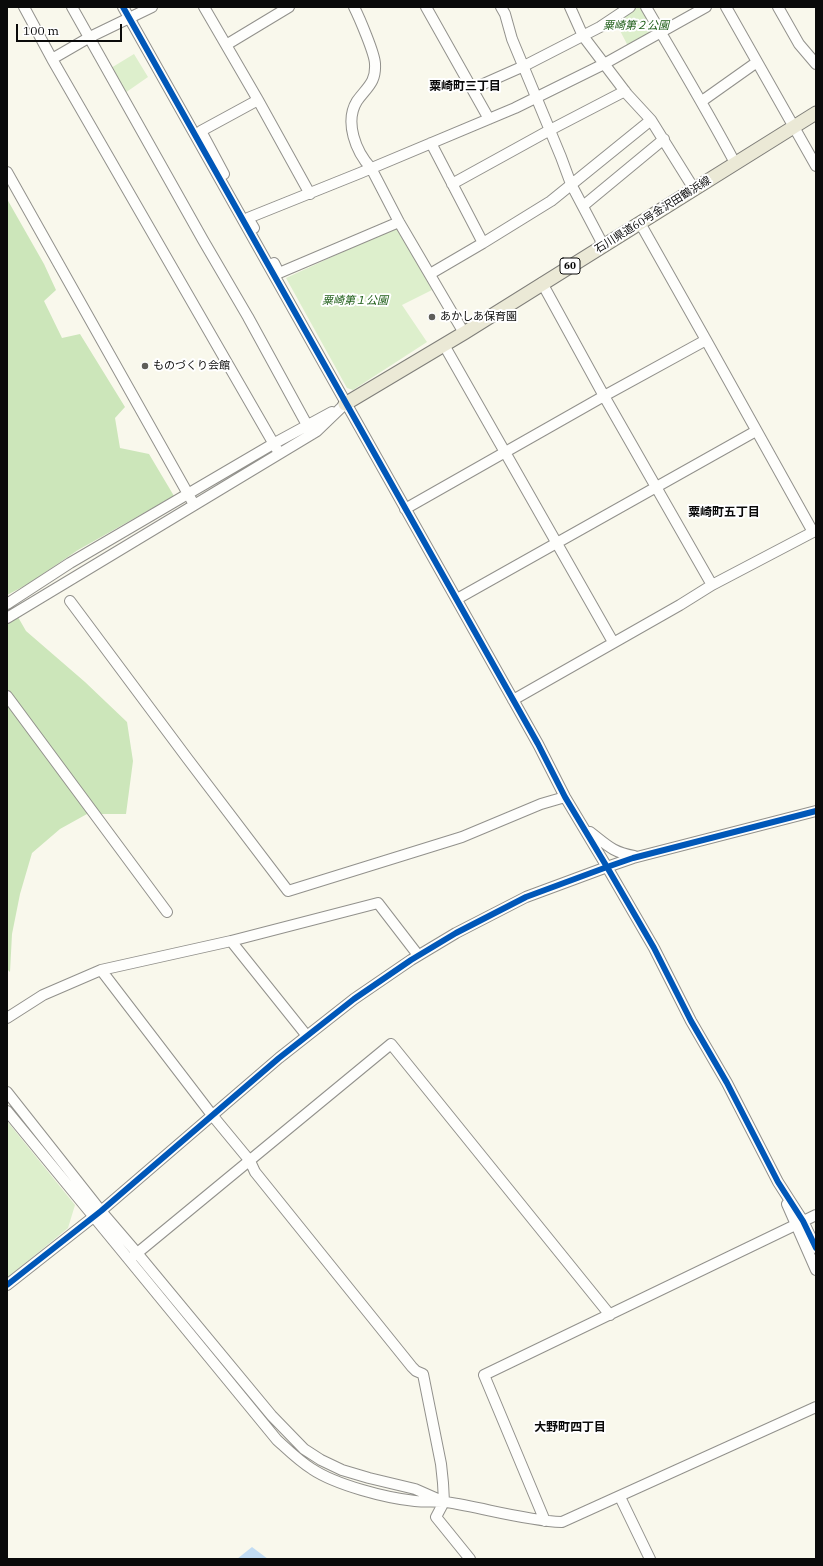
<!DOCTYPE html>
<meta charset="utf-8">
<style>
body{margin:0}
#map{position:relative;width:823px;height:1566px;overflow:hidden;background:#f9f8ec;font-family:"IBM Plex Serif",serif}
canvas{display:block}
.frame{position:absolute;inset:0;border:8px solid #0a0a0a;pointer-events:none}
.scale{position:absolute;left:16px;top:24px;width:106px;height:18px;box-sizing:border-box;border:2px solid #0a0a0a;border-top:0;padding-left:5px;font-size:12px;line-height:14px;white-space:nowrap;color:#0a0a0a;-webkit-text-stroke:3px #fff;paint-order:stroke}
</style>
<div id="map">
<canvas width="823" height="1566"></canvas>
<div class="frame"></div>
<div class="scale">100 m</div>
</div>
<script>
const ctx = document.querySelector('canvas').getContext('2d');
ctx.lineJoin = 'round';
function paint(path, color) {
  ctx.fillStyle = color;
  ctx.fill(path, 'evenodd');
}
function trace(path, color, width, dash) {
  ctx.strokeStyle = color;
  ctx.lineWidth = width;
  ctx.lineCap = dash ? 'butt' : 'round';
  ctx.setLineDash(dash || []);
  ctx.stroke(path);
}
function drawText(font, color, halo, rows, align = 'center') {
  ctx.font = font + ' "IBM Plex Serif","Noto Sans JP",serif';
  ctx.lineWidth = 4;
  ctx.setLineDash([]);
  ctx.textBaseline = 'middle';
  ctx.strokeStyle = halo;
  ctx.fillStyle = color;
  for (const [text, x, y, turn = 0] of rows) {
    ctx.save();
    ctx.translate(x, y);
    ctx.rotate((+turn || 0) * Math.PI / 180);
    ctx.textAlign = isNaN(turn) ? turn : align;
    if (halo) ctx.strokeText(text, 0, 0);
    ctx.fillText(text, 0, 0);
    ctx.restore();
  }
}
paint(new Path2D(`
 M638 7H642L655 31 628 46 616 23Z
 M134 54 148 77 125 93 111 68Z
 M397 227 432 290 402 305 427 342 353 390 347 388 286 278Z
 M7 1121 75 1205 68 1228 7 1278Z`), '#ddefcc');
paint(new Path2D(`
 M7 199 44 264 56 290 44 301 62 338 80 334 125 407 115 418 120 448 149 454 174 496 78 550 28 584 7 595Z
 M7 598 26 631 85 682 127 722 133 761 126 814H87L60 829 32 853 20 894 12 934 10 972 7 969Z`), '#cce6ba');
paint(new Path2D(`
 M252 1547 268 1559H237Z`), '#c2dcf3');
const minor = new Path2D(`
 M24 7 52 59
 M72 7 203 240 248 317 312 434
 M123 7 538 744 565 797 607 867 633 858 816 811
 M152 7 90 37 52 59 279 453
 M204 7 258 100 310 194
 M354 7C359 17 375 54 375 64 376 83 367 87 357 101 344 122 356 152 371 168L399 222 464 333
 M426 7 489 119
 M501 7 505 14 512 39 561 157 571 184 600 239 602 247
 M570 7 583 36 627 94 651 120
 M646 7C676 59 707 110 735 163
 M726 7 816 166
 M778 7 799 44 816 64
 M226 45 289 7
 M472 89 524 66 600 27 630 7
 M702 101 757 62
 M431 143 483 243
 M7 172 192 501
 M224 174 201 131 258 100
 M452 184 550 130 625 91
 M583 206 664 139
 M254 228 248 218 360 173 515 108 604 64 706 7
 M274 263 279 273 399 222
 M430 274 483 243 551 201 651 120 694 189
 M542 283 604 396 712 585
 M444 345 613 642
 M405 509 604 396 706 340 640 223
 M457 599 756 431
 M70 601 187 758 288 891 462 837 541 804 565 797
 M7 604 70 563 273 444 332 412
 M7 618 317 431 345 404
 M7 696 167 912
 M513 700 680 605 712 585 813 532 706 340
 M590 832C607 845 612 852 634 856
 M231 941 307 1036
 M101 970 212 1115 250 1161 255 1172 412 1367 416 1371 423 1374 441 1464 443 1483 444 1502 436 1517 470 1559
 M7 1018 43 995 101 970 231 941 378 903 418 955
 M7 1092 101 1211 137 1253 272 1416 304 1449 321 1460 342 1470 369 1478 415 1489 440 1500
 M7 1111 277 1440C288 1450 299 1461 312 1469 336 1485 386 1498 415 1501 425 1502 436 1501 446 1502 485 1508 523 1520 562 1522L816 1407
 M787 1204 816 1270
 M130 1259 391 1044 610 1315
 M7 1285 101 1211 279 1058 354 999 411 960 456 933 526 897 607 867 654 948 691 1021 727 1083 778 1182 803 1221 816 1248
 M620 1497 650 1559
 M545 1521 484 1375 816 1215`);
const major = new Path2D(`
 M345 404 464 333 816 113`);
trace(minor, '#92918c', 12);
trace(major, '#7f7e79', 15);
trace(minor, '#fefefc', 10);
trace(major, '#ebe9d6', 13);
trace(new Path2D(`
 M123 7 538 744 565 797 607 867 633 858 816 811
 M7 1285 101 1211 279 1058 354 999 411 960 456 933 526 897 607 867 654 948 691 1021 727 1083 778 1182 803 1221 816 1248`), '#0057b8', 6);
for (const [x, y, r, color] of [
 [432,317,4,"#5e5d59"],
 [145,366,4,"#5e5d59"]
]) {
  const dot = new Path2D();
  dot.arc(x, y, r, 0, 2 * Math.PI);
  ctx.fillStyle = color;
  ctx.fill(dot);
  trace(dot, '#fff', 1.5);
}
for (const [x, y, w] of [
 [570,266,20]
]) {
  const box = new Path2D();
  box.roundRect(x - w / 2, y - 8, w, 16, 3);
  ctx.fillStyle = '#fff';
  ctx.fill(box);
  trace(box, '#0a0a0a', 1);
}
drawText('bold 10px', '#0a0a0a', null, [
 ["60",570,266]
]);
drawText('italic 11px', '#21601b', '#fff', [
 ["粟崎第２公園",636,26],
 ["粟崎第１公園",355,301]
]);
drawText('11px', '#0a0a0a', '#fff', [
 ["石川県道60号金沢田鶴浜線",653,215,-32]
]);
drawText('11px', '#0a0a0a', '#fff', [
 ["あかしあ保育園",440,317],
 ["ものづくり会館",153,366]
], 'left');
drawText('bold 12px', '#0a0a0a', '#fff', [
 ["粟崎町三丁目",465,87],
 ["粟崎町五丁目",724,513],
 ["大野町四丁目",570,1428]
]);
</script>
